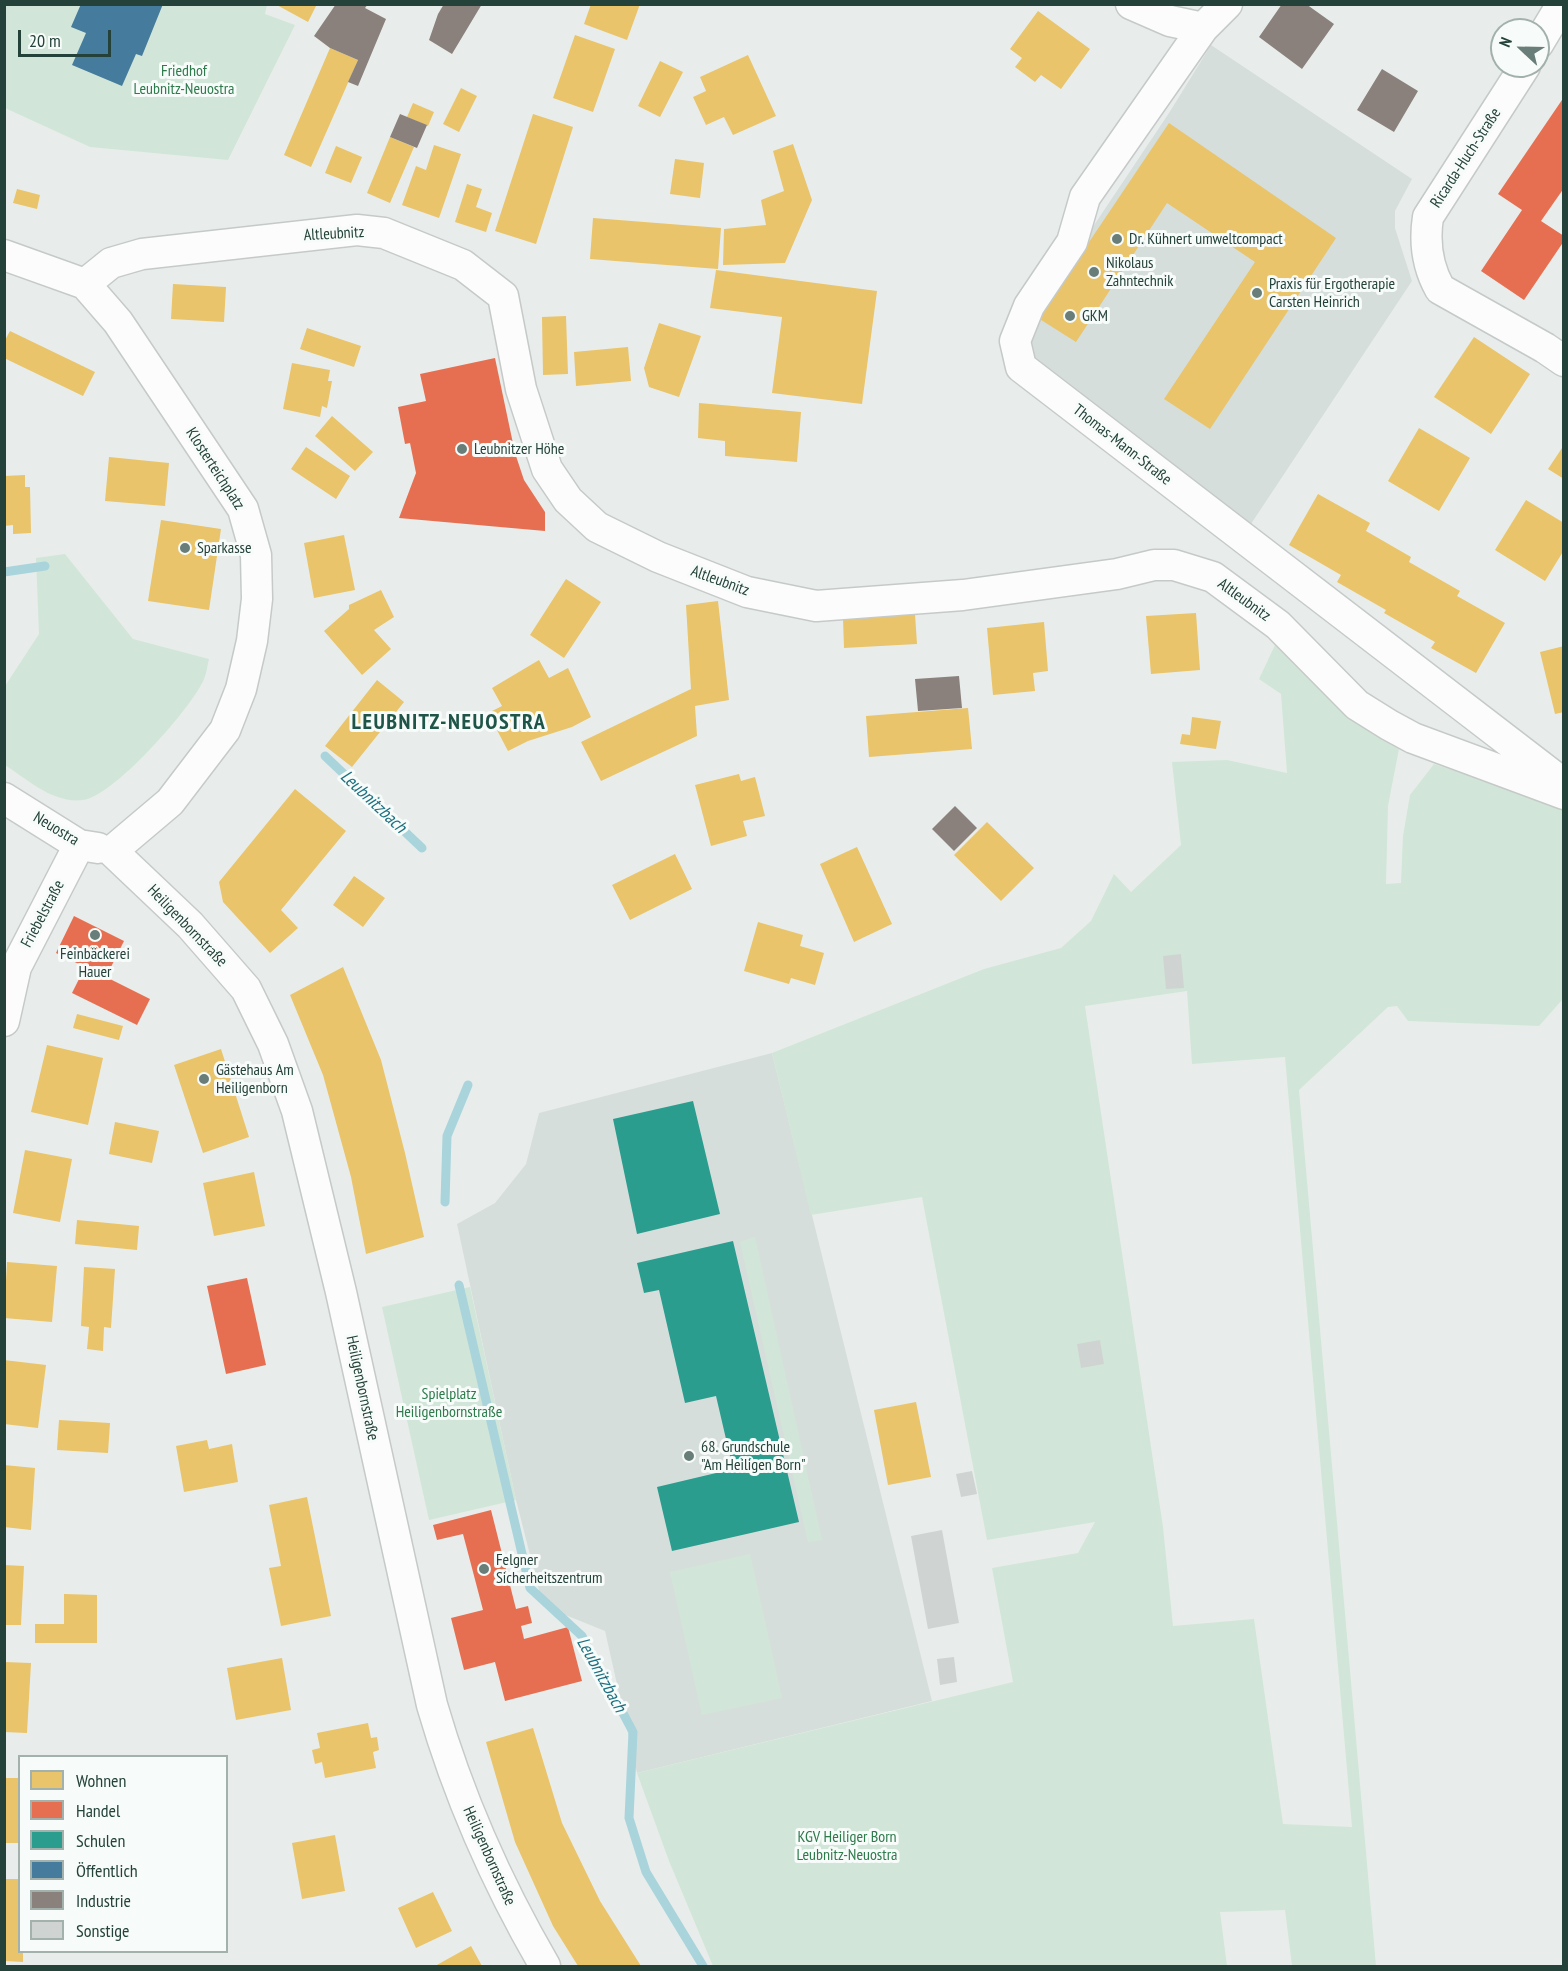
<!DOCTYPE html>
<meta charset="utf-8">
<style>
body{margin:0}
#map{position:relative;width:1568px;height:1971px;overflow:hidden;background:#e8edeb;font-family:"PT Sans Narrow",sans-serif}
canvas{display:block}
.frame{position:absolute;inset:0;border:6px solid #24423a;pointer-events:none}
.legend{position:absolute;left:18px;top:1755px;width:210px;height:198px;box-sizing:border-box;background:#f7fbf9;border:2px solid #a3b1ad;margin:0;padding:8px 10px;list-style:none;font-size:18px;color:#24423a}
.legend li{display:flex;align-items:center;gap:12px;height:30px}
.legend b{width:30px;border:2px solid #a3b1ad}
.north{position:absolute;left:1490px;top:18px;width:60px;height:60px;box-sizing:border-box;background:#f7fbf9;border:2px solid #a3b1ad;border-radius:50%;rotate:292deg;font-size:16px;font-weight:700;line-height:24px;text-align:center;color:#24423a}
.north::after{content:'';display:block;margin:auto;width:21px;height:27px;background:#697e78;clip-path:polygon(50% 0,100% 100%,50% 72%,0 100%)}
.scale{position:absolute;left:18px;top:30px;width:93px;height:27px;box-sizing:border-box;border:3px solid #24423a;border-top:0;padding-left:8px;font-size:18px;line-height:21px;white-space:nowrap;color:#24423a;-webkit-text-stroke:4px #f7fbf9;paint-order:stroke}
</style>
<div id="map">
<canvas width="1568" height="1971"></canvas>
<div class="frame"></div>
<ul class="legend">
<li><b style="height:16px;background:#e9c46a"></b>Wohnen</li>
<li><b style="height:16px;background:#e76f51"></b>Handel</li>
<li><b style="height:16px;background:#2a9d8f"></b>Schulen</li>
<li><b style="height:16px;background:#457b9d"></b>Öffentlich</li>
<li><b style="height:16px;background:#8a817c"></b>Industrie</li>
<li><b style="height:16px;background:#cfd4d2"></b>Sonstige</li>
</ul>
<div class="north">N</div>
<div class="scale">20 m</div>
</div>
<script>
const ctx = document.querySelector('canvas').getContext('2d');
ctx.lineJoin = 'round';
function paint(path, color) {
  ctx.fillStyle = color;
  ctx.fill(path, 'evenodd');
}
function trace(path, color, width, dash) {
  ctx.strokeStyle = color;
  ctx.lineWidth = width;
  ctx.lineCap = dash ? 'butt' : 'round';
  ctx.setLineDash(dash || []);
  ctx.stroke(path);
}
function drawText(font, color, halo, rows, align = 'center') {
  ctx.font = font + ' "PT Sans Narrow",sans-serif';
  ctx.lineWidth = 6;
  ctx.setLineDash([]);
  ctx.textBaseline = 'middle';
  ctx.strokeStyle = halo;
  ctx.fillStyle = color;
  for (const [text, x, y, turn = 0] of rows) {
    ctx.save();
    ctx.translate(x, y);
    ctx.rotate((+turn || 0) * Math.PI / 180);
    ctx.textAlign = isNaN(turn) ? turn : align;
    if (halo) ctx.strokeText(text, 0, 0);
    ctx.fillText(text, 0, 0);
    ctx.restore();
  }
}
paint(new Path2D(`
 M1211 45 1412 179 1395 211V228L1412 281 1251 524 1037 369 1026 338 1034 315 1169 113Z
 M772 1053 932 1701 637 1773 605 1631 543 1606 516 1500 457 1224 495 1203 526 1164 539 1113Z`), '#d6dedb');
paint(new Path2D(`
 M5 5H267L265 14 295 25 228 160 90 147 5 108Z
 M65 554 133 639 209 659C207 667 206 678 201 685 187 712 113 797 83 800 54 804 28 780 5 765V686L39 634 36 558Z
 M1275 645 1358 724 1399 749 1388 806 1386 884 1401 883 1403 836 1410 795 1434 764 1563 806V995L1562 1000 1539 1026 1408 1021 1397 1006 1388 1007 1299 1090 1376 1966H1292L1285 1910 1220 1912 1227 1966H713L669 1861 637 1773 1013 1682 992 1568 1078 1553 1095 1522 987 1540 922 1197 811 1215 772 1053 984 969 1061 948 1091 921 1114 874 1131 892 1181 845 1172 762 1227 760 1287 773 1281 694 1259 679ZM1187 991 1192 1064 1285 1057 1352 1827 1283 1824 1254 1619 1173 1626 1163 1527 1085 1006Z
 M755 1237 822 1540 808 1542 740 1242Z
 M470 1287 516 1500 429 1520 382 1307Z
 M750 1554 782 1698 702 1715 670 1572Z`), '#d1e6d8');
paint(new Path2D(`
 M275 4H317L308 22Z
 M591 4H640L627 40 584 24Z
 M1038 11 1090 49 1061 89 1041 75 1035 82 1015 67 1022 58 1010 49Z
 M575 35 615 49 593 112 553 98Z
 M330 48 358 60 311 167 284 155Z
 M748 55 776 116 733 135 724 117 706 125 693 97 706 91 700 77Z
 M660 61 683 72 660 117 638 106Z
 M461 88 477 96 459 132 443 124Z
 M413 103 434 112 428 126 407 117Z
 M533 114 573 127 536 244 495 231Z
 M1169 123 1336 238 1210 429 1164 399 1255 262 1167 203 1076 342 1038 318Z
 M390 137 414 147 390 203 367 193Z
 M793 144 812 200 785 263 723 265 724 229 766 225 761 200 784 191 773 151Z
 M434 145 461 154 439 218 402 205 416 166 426 170Z
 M336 146 362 157 351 183 325 173Z
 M675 159 704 163 700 198 670 194Z
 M467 184 482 189 476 207 492 213 486 232 455 222Z
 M17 189 40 195 37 209 13 203Z
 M593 218 721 228 718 269 590 259Z
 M716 270 877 291 862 404 772 393 782 317 710 308Z
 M173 284 226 287 224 322 171 319Z
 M566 316 568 374 543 375 542 317Z
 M659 323 701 336 679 397 649 387 644 368Z
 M307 328 361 346 354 367 300 349Z
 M10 331 95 372 83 396 4 358V342Z
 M1474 337 1530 374 1491 434 1434 397Z
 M628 347 631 381 576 386 574 352Z
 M292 363 330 370 328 381H332L327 408 322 406 320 417 283 409Z
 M699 403 801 412 797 462 725 456V441L698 438Z
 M332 416 373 452 355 471 315 436Z
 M1419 428 1470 458 1439 511 1388 481Z
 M1564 445V479L1548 469Z
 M306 447 350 476 336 499 291 469Z
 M109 457 169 463 165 506 105 501Z
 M25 475V487H30L31 533 13 534V525L4 526V476Z
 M1318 494 1370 523 1366 531 1411 557 1409 562 1460 591 1457 596 1505 623 1476 673 1431 648 1435 642 1384 613 1386 610 1337 582 1341 575 1289 545Z
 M1526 500 1564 523V550L1545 581 1495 550Z
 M161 520 221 529 209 610 148 601Z
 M344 535 355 590 314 598 304 543Z
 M566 579 601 602 564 658 530 635Z
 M381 590 394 617 374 630 391 649 362 675 324 631 349 609V605Z
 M718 601 729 700 695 706 697 736 601 781 581 742 691 689 686 605Z
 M1196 613 1200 670 1151 674 1146 616Z
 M915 614 917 644 844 648 843 619Z
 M1044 622 1048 671 1033 673 1035 691 993 695 987 628Z
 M1564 646V712L1555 714 1540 652Z
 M539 660 549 678 568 668 591 717 572 727 528 741 508 751 488 713 502 706 492 688Z
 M377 680 404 702 352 767 325 746Z
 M968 708 972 749 869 757 866 716Z
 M1192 717 1221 721 1216 749 1180 744 1182 734 1190 735Z
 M739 774 741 781 755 777 765 816 743 821 747 836 711 846 695 785Z
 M295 789 346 831 281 910 298 928 270 953 223 902 219 882Z
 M987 822 1034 868 1001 901 954 855Z
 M857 847 892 924 854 942 820 864Z
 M675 854 692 889 630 920 612 885Z
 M354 876 385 898 363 927 333 905Z
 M758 922 803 935 800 946 824 953 815 985 791 978 789 984 744 971Z
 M343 967 381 1060 405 1153 424 1237 366 1254 351 1177 323 1075 290 995Z
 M77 1014 123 1026 119 1040 73 1028Z
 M47 1045 103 1058 88 1125 31 1112Z
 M221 1049 249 1137 203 1153 174 1065Z
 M115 1122 159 1131 152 1163 109 1154Z
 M25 1150 72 1159 60 1222 13 1213Z
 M254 1172 265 1226 214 1236 203 1183Z
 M77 1220 139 1226 137 1250 75 1244Z
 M7 1262 57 1266 52 1322 4 1318Z
 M84 1267 115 1269 111 1328 104 1327 103 1351 87 1349 89 1327 81 1326Z
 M4 1360 46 1365 38 1428 4 1424Z
 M916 1402 931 1477 888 1485 874 1410Z
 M59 1420 110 1423 108 1453 57 1450Z
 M207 1440 209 1449 232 1444 238 1482 184 1492 176 1446Z
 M4 1465 35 1468 31 1530 4 1527Z
 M307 1497 331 1616 281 1626 269 1568 281 1566 269 1505Z
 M4 1565 24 1566 21 1625H4Z
 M64 1594 97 1595V1643H35V1624H64Z
 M282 1658 291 1710 236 1720 227 1668Z
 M4 1662 31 1663 27 1733 4 1732Z
 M368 1723 371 1738 377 1737 379 1750 373 1752 376 1768 325 1778 322 1762 315 1764 312 1750 320 1748 317 1733Z
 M533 1728 562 1823 600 1901 641 1966H578L553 1926 515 1842 486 1742Z
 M4 1778H20V1843H4Z
 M335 1835 345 1891 302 1899 292 1843Z
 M5 1879H20V1952H23V1962L5 1961Z
 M433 1892 452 1931 416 1948 398 1908Z
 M471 1946 482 1966H435Z`), '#e9c46a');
paint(new Path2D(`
 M1564 97V188L1541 221 1564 236V241L1524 300 1481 271 1522 210 1498 194Z
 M495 358 515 453 524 480 545 512V531L399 518 416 473 410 443 405 444 398 407 426 401 420 374Z
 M74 916 124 941 106 977 150 999 137 1025 72 993 85 967 56 953Z
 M247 1278 266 1365 226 1374 207 1286Z
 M491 1510 516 1609 528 1606 532 1623 521 1626 524 1639 568 1627 582 1681 505 1701 495 1662 464 1670 451 1618 483 1610 463 1534 437 1540 433 1525Z`), '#e76f51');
paint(new Path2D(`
 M693 1101 720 1214 637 1234 613 1119Z
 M733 1241 799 1522 672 1551 657 1487 733 1469 716 1396 685 1403 659 1290 644 1293 637 1263Z`), '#2a9d8f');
paint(new Path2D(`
 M81 4H163L142 56 136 54 122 86 72 65 86 33 71 27Z`), '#457b9d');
paint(new Path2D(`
 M336 4H368L365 8 386 19 358 86 348 82 358 60 330 48 314 36Z
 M444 4H482L452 54 429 40 438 14Z
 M1282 4H1306L1334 24 1302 69 1259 37Z
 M1382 69 1418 91 1394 132 1357 110Z
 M400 114 427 125 417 148 390 137Z
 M959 676 962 708 918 711 915 679Z
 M955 806 977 828 954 851 932 829Z`), '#8a817c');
trace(new Path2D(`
 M4 572 45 566
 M325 756 422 848
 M445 1202 447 1136 468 1085
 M459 1285 530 1588 582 1636 633 1732 629 1818 646 1872 703 1966`), '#a9d4db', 9);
paint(new Path2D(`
 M1181 954 1184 988 1166 989 1163 956Z
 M1100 1340 1104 1364 1081 1368 1077 1344Z
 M972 1471 977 1494 961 1497 956 1474Z
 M942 1530 959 1623 928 1629 911 1536Z
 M954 1657 957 1682 940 1685 937 1659Z`), '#cfd4d2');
const minor = new Path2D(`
 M1131 4 1170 21 1203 28
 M1227 4 1203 28 1085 197 1072 242 1029 306 1015 341 1021 367 1564 784
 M1538 44 1562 4
 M1525 66 1428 217C1424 243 1427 266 1440 289L1545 348 1564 361
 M4 255 85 284 118 322 243 509 256 555 257 599 252 641 241 689 225 730 170 802 112 851
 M85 284 111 263 142 254 357 230 384 233 463 265 503 296 521 389 547 469 568 500 597 527 658 557 747 592 816 606 963 595 1117 574 1154 565H1174L1213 577 1278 625 1357 705 1389 725 1413 738 1564 794
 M4 798 79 845 98 848
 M112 851 190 925 246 989 273 1044 297 1111 341 1292 432 1705C459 1798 496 1882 545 1966
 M4 1021 16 967 79 845`);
trace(minor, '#c5cac8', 33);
trace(minor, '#fcfcfc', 30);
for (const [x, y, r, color] of [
 [1117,239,6,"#697e78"],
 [1094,272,6,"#697e78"],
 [1257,293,6,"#697e78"],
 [1070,316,6,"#697e78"],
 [462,449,6,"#697e78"],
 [185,548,6,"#697e78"],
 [95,935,6,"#697e78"],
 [204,1079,6,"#697e78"],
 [689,1456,6,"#697e78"],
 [484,1569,6,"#697e78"]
]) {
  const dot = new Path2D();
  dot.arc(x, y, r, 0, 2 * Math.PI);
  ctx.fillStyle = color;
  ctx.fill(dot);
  trace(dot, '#f7fbf9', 2);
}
drawText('16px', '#2d7a4b', '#f7fbf9', [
 ["Friedhof",184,71],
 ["Leubnitz-Neuostra",184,89],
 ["Spielplatz",449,1394],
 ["Heiligenbornstraße",449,1412],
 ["KGV Heiliger Born",847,1837],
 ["Leubnitz-Neuostra",847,1855]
]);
drawText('16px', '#24423a', '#f7fbf9', [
 ["Ricarda-Huch-Straße",1466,158,-57],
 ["Altleubnitz",334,234,-3],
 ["Thomas-Mann-Straße",1122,445,38],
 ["Klosterteichplatz",215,469,57],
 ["Altleubnitz",720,581,20],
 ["Altleubnitz",1244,600,36],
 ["Neuostra",56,829,31],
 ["Friebelstraße",43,914,-62],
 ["Heiligenbornstraße",187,926,46],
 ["Heiligenbornstraße",362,1388,78],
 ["Heiligenbornstraße",489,1856,66]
]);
drawText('16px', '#24423a', '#f7fbf9', [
 ["Dr. Kühnert umweltcompact",1129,239],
 ["Nikolaus",1106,263],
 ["Zahntechnik",1106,281],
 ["Praxis für Ergotherapie",1269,284],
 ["Carsten Heinrich",1269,302],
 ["GKM",1082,316],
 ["Leubnitzer Höhe",474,449],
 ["Sparkasse",197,548],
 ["Feinbäckerei",95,954,"center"],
 ["Hauer",95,972,"center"],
 ["Gästehaus Am",216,1070],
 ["Heiligenborn",216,1088],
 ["68. Grundschule",701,1447],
 ["\"Am Heiligen Born\"",701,1465],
 ["Felgner",496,1560],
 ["Sicherheitszentrum",496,1578]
], 'left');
drawText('italic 18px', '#1c6f80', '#f7fbf9', [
 ["Leubnitzbach",373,802,43],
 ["Leubnitzbach",601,1675,61]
]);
ctx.letterSpacing = '1.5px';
drawText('bold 22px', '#1f5548', '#f7fbf9', [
 ["LEUBNITZ-NEUOSTRA",449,723]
]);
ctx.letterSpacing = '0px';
</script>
